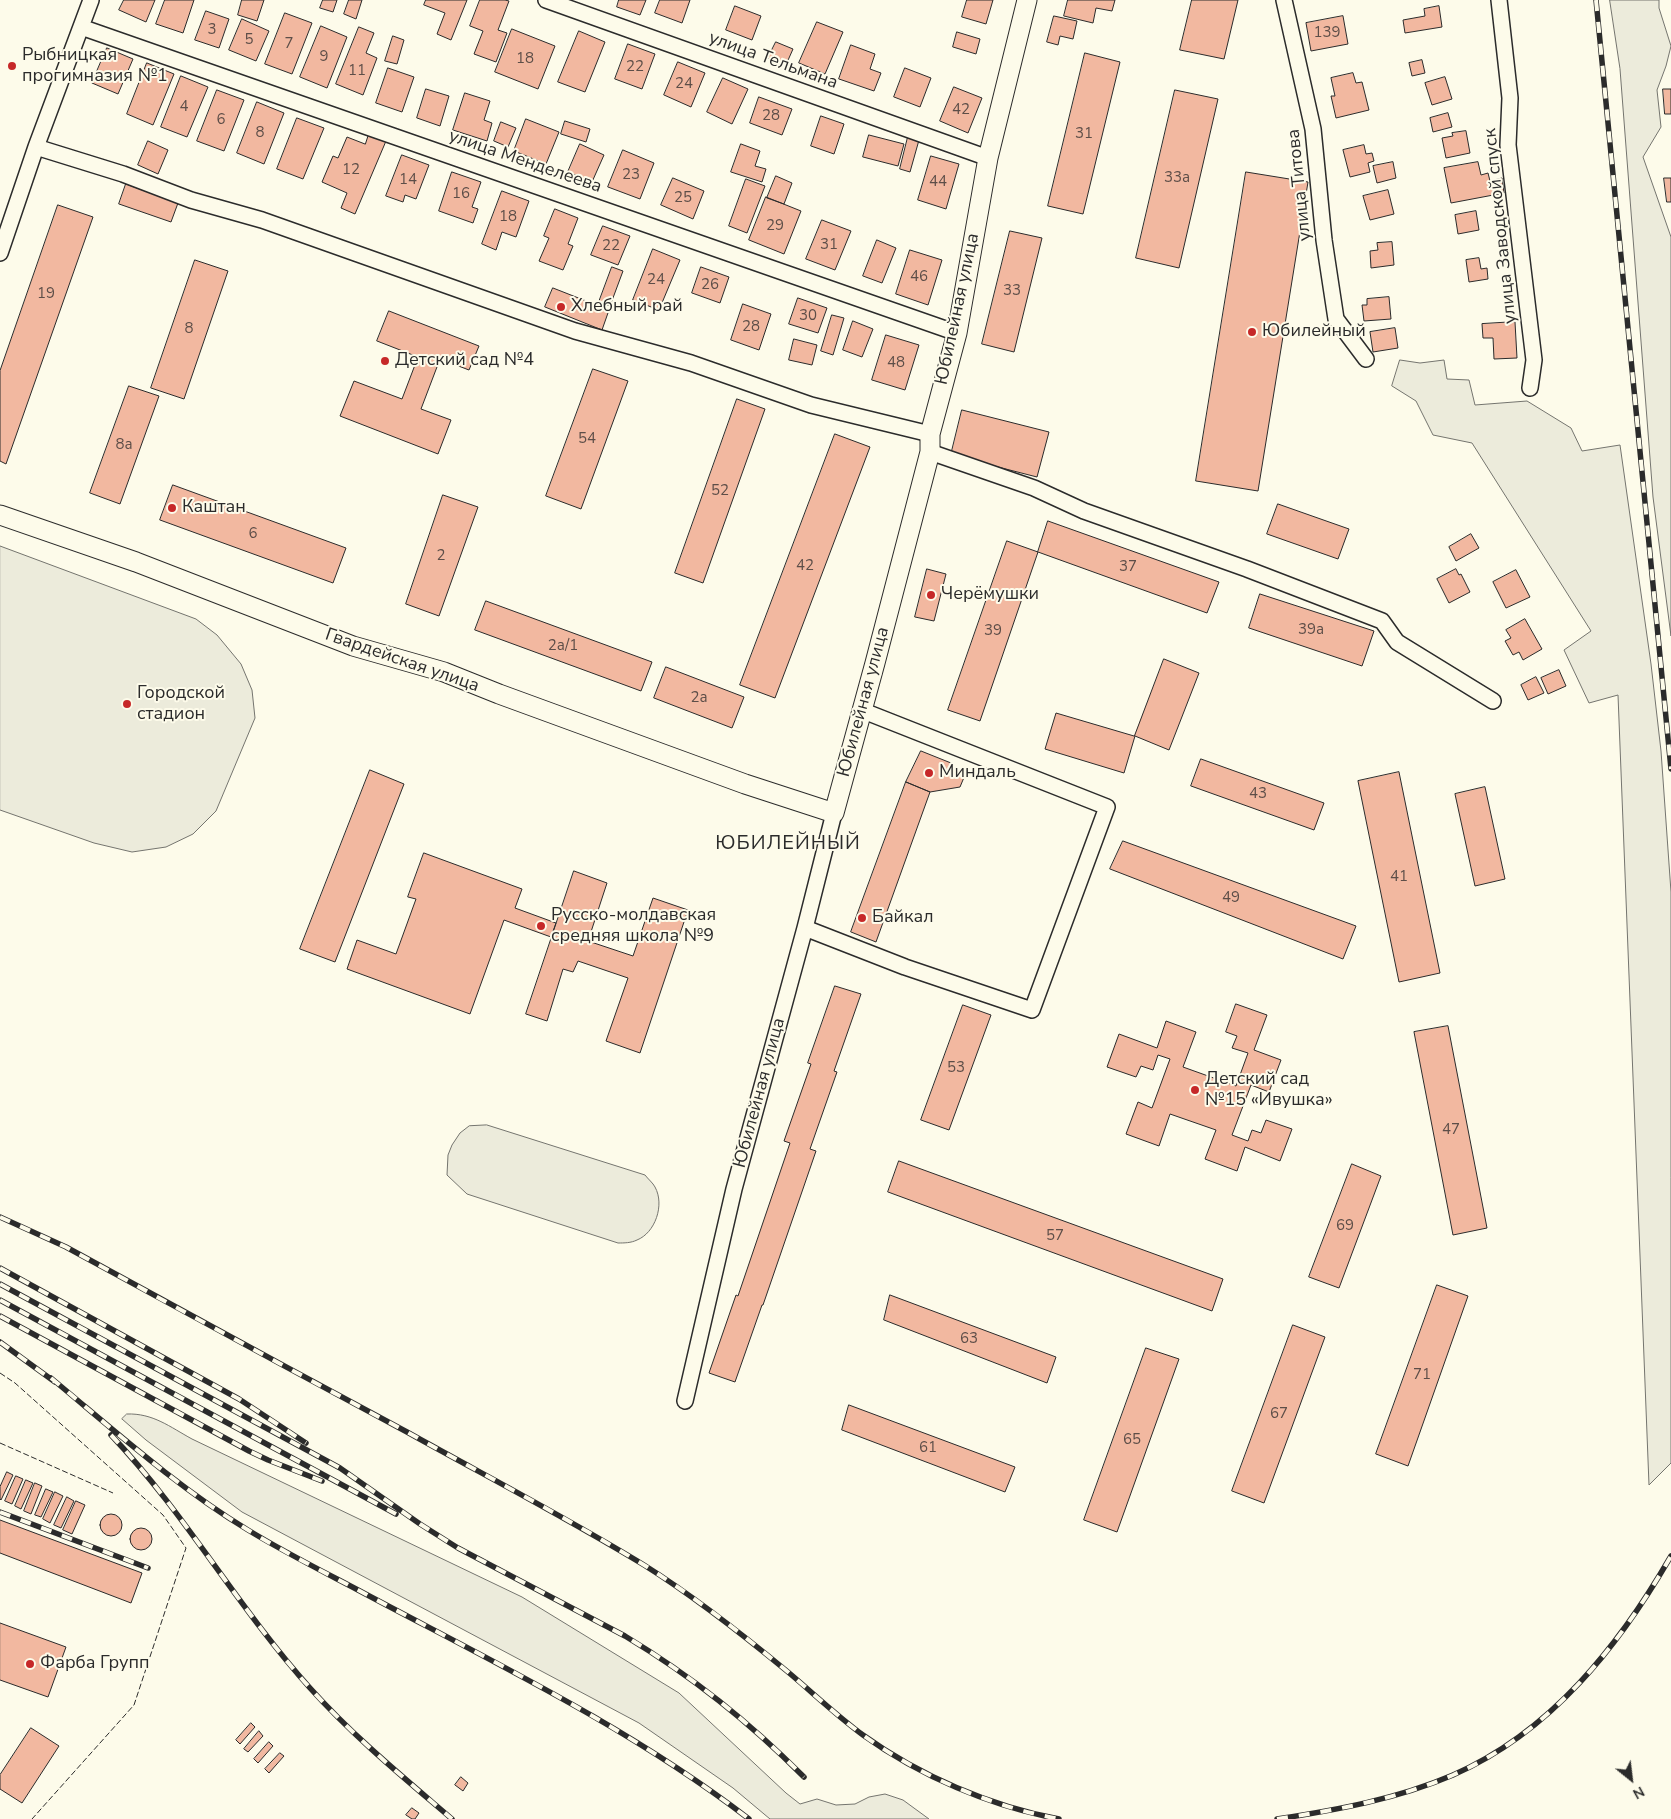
<!DOCTYPE html>
<meta charset="utf-8">
<style>
body{margin:0}
#map{position:relative;width:1671px;height:1819px;overflow:hidden;background:#fdfbea;font-family:"Nunito Sans",sans-serif}
canvas{display:block}
.north{position:absolute;left:1606px;top:1754px;width:50px;height:50px;-webkit-text-stroke:4px #fdfbea;paint-order:stroke;rotate:151deg;font-size:14px;font-weight:700;line-height:20px;text-align:center;color:#2b2b2b}
.north::after{content:'';display:block;margin:auto;width:18px;height:22px;background:#2b2b2b;clip-path:polygon(50% 0,100% 100%,50% 72%,0 100%)}
</style>
<div id="map">
<canvas width="1671" height="1819"></canvas>
<div class="north">N</div>
</div>
<script>
const ctx = document.querySelector('canvas').getContext('2d');
ctx.lineJoin = 'round';
function paint(path, color) {
  ctx.fillStyle = color;
  ctx.fill(path, 'evenodd');
}
function trace(path, color, width, dash) {
  ctx.strokeStyle = color;
  ctx.lineWidth = width;
  ctx.lineCap = dash ? 'butt' : 'round';
  ctx.setLineDash(dash || []);
  ctx.stroke(path);
}
function drawText(font, color, halo, rows, align = 'center') {
  ctx.font = font + ' "Nunito Sans",sans-serif';
  ctx.lineWidth = 4;
  ctx.setLineDash([]);
  ctx.textBaseline = 'middle';
  ctx.strokeStyle = halo;
  ctx.fillStyle = color;
  for (const [text, x, y, turn = 0] of rows) {
    ctx.save();
    ctx.translate(x, y);
    ctx.rotate((+turn || 0) * Math.PI / 180);
    ctx.textAlign = isNaN(turn) ? turn : align;
    if (halo) ctx.strokeText(text, 0, 0);
    ctx.fillText(text, 0, 0);
    ctx.restore();
  }
}
const green = new Path2D(`
 M1610 0H1659V8L1671 46 1666 66 1657 90 1661 127 1643 157 1671 237V636L1653 497 1620 69Z
 M1400 360 1420 363 1444 360 1447 379 1469 380 1475 405 1527 401 1571 428 1582 451 1620 445 1651 664 1661 751 1671 892V1463L1649 1485 1618 695 1589 703 1564 650 1591 631 1472 443 1433 435 1416 401 1392 386Z
 M0 546 196 619 217 635 241 664 252 690 255 718 216 811 193 834 166 847 132 852 94 843 0 810Z
 M487 1125 645 1175C648 1179 653 1183 655 1187 665 1205 655 1233 637 1240 631 1243 624 1243 618 1243L467 1194 447 1175 448 1155 452 1145 460 1133 469 1126Z
 M127 1414C153 1413 170 1427 192 1439L522 1597 679 1693 786 1793 800 1804 817 1799 836 1805 855 1804 869 1797 885 1794 903 1800 929 1819H770L733 1788 639 1723 242 1512 146 1440 122 1419Z`);
paint(green, '#ecebdb');
trace(green, '#74746e', 1);
const building = new Path2D(`
 M124 0H155L146 22 119 10Z
 M165 0H194L183 33 156 24Z
 M242 0H264L257 21 238 15Z
 M323 0H337L333 12 320 8Z
 M349 0H362L356 19 344 14Z
 M426 0H467L451 40 437 34 445 13 424 5Z
 M480 0H505L509 1 498 30 507 33 496 62 474 54 483 31 470 26Z
 M619 0H646L640 15 617 7Z
 M660 0H690L682 23 655 13Z
 M967 0H993L986 24 962 17Z
 M1068 0H1115L1112 11 1096 8 1093 23 1064 16Z
 M1192 0H1238L1224 59 1180 50Z
 M735 6 761 16 752 40 726 30Z
 M1439 6 1442 27 1405 33 1403 20 1425 16 1424 9Z
 M206 11 229 19 219 48 195 40Z
 M285 13 312 23 292 74 265 64Z
 M1054 16 1077 21 1073 39 1060 36 1058 45 1047 42Z
 M1343 16 1348 44 1311 51 1306 23Z
 M242 19 269 31 256 61 229 50Z
 M817 22 843 32 825 74 799 63Z
 M321 26 347 37 327 88 300 77Z
 M359 27 374 33 366 53 377 58 363 95 336 84Z
 M512 29 555 46 538 89 495 72Z
 M579 31 605 42 585 92 558 82Z
 M957 32 980 39 976 54 953 47Z
 M393 36 404 40 397 64 385 61Z
 M776 42 793 49 785 67 768 58Z
 M628 44 655 54 642 89 615 79Z
 M851 45 875 54 870 69 881 73 874 91 839 79Z
 M107 48 133 59 118 94 92 83Z
 M1085 53 1120 62 1083 214 1048 206Z
 M1422 60 1425 73 1412 76 1409 63Z
 M678 62 705 73 691 107 664 95Z
 M147 63 174 74 153 125 127 114Z
 M388 68 414 77 402 112 376 103Z
 M905 68 931 78 920 107 894 97Z
 M1353 73 1356 83 1362 82 1369 110 1336 118 1331 96H1335L1331 78Z
 M181 76 208 87 187 137 161 127Z
 M1445 77 1452 99 1432 105 1425 83Z
 M723 78 748 89 732 124 707 112Z
 M954 87 982 98 968 133 940 121Z
 M426 89 449 96 440 126 417 118Z
 M1663 89H1671V114H1665Z
 M217 90 244 100 224 151 197 141Z
 M1175 90 1218 99 1179 268 1136 258Z
 M465 93 490 101 484 120 492 123 487 141 453 130Z
 M759 97 792 109 782 135 750 123Z
 M257 102 284 113 264 164 237 153Z
 M1448 113 1452 127 1433 132 1430 118Z
 M821 116 844 124 834 154 811 146Z
 M297 118 324 128 303 179 277 169Z
 M526 119 559 132 546 164 514 151Z
 M565 121 590 129 586 142 561 134Z
 M501 122 516 128 508 147 494 141Z
 M1466 131 1470 153 1446 158 1442 138 1453 136 1452 133Z
 M369 134 386 141 355 214 341 208 347 193 322 182 333 156 338 158 347 137 365 144Z
 M869 135 904 144 898 166 863 157Z
 M908 137 919 140 910 172 900 169Z
 M148 141 168 150 158 174 138 165Z
 M580 144 604 155 592 182 568 172Z
 M741 144 760 151 755 166 766 169 762 182 731 172Z
 M1364 145 1366 154 1372 153 1374 161 1368 163 1370 172 1350 177 1343 150Z
 M623 150 654 163 640 199 608 187Z
 M402 155 429 165 416 199 405 195 403 202 386 196Z
 M931 156 959 164 946 209 918 200Z
 M1393 162 1396 178 1377 183 1373 166Z
 M1478 162 1481 175 1488 173 1490 181 1502 178 1504 193 1451 203 1444 168Z
 M452 172 481 182 472 207 478 209 473 223 439 211Z
 M1246 172 1308 182 1258 491 1196 481Z
 M776 176 792 183 784 204 767 198Z
 M673 178 704 191 693 219 661 205Z
 M1664 178H1671V202H1667Z
 M746 179 765 186 747 233 729 226Z
 M126 184 178 203 171 222 119 204Z
 M1388 190 1394 214 1370 220 1363 196Z
 M502 191 529 201 516 237 502 232 496 250 482 244Z
 M766 197 801 211 784 254 749 240Z
 M58 205 93 217 6 464 0 461V371Z
 M555 209 578 218 568 244 573 246 563 270 539 261 549 238 544 236Z
 M1476 211 1479 230 1458 234 1455 215Z
 M822 220 851 231 835 270 806 259Z
 M603 226 630 236 618 265 591 255Z
 M1010 231 1042 238 1014 352 982 344Z
 M877 240 896 248 882 283 863 276Z
 M1392 242 1394 265 1371 268 1370 251 1378 250 1377 243Z
 M653 249 680 260 659 310 633 300Z
 M910 250 942 260 928 305 896 294Z
 M1479 258 1481 269 1487 268 1488 279 1469 282 1466 260Z
 M195 260 228 271 184 399 151 388Z
 M612 267 623 271 610 306 599 302Z
 M701 267 729 277 720 303 692 293Z
 M553 288 609 310 602 330 545 307Z
 M1389 297 1391 319 1364 321 1362 305H1367V299Z
 M798 298 827 308 818 333 789 324Z
 M743 304 771 314 759 350 731 340Z
 M389 311 479 346 469 370 440 359 421 409 451 420 438 454 340 416 354 381 402 399 418 357 377 341Z
 M832 315 844 318 833 355 821 351Z
 M853 321 873 329 862 357 843 350Z
 M1515 322 1517 358 1494 359 1493 338H1483L1482 324Z
 M1395 328 1398 348 1373 352 1370 332Z
 M886 335 919 345 905 390 872 380Z
 M794 339 817 345 812 365 789 360Z
 M593 369 628 381 581 509 546 496Z
 M129 386 159 396 120 504 90 493Z
 M737 399 765 409 703 583 675 573Z
 M962 410 1049 432 1037 477 951 455Z
 M835 434 870 447 775 698 740 685Z
 M173 485 346 548 333 583 160 520Z
 M443 495 478 507 439 616 406 604Z
 M1278 504 1349 529 1338 559 1267 534Z
 M1048 521 1219 582 1207 613 1038 552Z
 M1471 534 1479 548 1456 561 1449 547Z
 M1007 541 1038 552 980 721 948 710Z
 M927 569 946 574 934 621 915 617Z
 M1456 569 1459 575 1461 574 1470 592 1449 603 1437 579Z
 M1516 570 1530 597 1506 608 1493 582Z
 M1260 594 1374 631 1362 666 1249 628Z
 M486 601 652 662 641 691 475 630Z
 M1525 619 1542 649 1523 660 1519 652 1513 655 1505 641 1511 638 1506 630Z
 M1164 659 1199 673 1169 750 1135 736 1124 773 1045 749 1056 713 1134 736Z
 M666 667 744 697 732 728 654 698Z
 M1559 670 1566 686 1548 694 1541 678Z
 M1536 677 1544 693 1528 700 1521 685Z
 M921 751 951 763 949 768 965 775 960 787 930 792 906 782Z
 M1201 759 1324 803 1314 830 1191 786Z
 M370 770 404 784 335 962 300 949Z
 M1399 772 1440 973 1399 982 1358 781Z
 M906 782 930 792 876 942 851 932Z
 M1485 787 1505 879 1475 886 1455 794Z
 M1123 841 1356 926 1343 959 1110 869Z
 M424 853 522 889 515 908 556 923 551 937 504 920 470 1014 347 969 357 940 396 954 416 899 408 897Z
 M574 871 607 883 588 941 633 956 653 898 688 910 640 1053 606 1041 628 978 578 961 573 972 563 969 547 1021 526 1014Z
 M835 986 861 994 834 1071 837 1072 810 1149 816 1151 763 1305H762L735 1382 709 1373 736 1295 738 1296 790 1143 784 1141 811 1064 808 1063Z
 M1236 1004 1267 1015 1254 1050 1281 1060 1269 1092 1251 1085 1232 1135 1248 1141 1252 1130 1261 1133 1266 1120 1292 1129 1280 1161 1245 1147 1237 1171 1205 1159 1216 1130 1170 1114 1159 1146 1126 1134 1138 1102 1152 1108 1170 1059 1158 1055 1153 1070 1141 1066 1136 1077 1107 1067 1119 1034 1157 1048 1166 1021 1196 1032 1183 1067 1236 1086 1248 1053 1232 1048 1237 1036 1226 1032Z
 M963 1005 991 1015 949 1130 921 1120Z
 M1448 1026 1487 1228 1453 1235 1414 1032Z
 M899 1161 1223 1279 1212 1311 888 1192Z
 M1352 1164 1381 1176 1339 1288 1309 1277Z
 M1437 1285 1468 1296 1408 1466 1376 1454Z
 M890 1295 1056 1357 1047 1383 884 1320Z
 M1293 1325 1325 1337 1264 1503 1232 1491Z
 M1146 1348 1179 1359 1117 1532 1084 1520Z
 M849 1405 1015 1467 1005 1492 842 1430Z
 M7 1472 13 1475 1 1500 0 1499V1487Z
 M16 1476 23 1479 12 1504 5 1501Z
 M26 1480 33 1483 21 1509 15 1506Z
 M35 1483 42 1486 31 1514 24 1511Z
 M46 1489 53 1492 41 1517 35 1515Z
 M55 1492 63 1496 50 1523 43 1519Z
 M67 1497 74 1501 61 1528 54 1525Z
 M76 1501 85 1505 72 1534 63 1530Z
 M100 1525a11 11 0 1 1 22 0a11 11 0 1 1-22 0Z
 M0 1520 142 1573 131 1603 0 1553Z
 M130 1539a11 11 0 1 1 22 0a11 11 0 1 1-22 0Z
 M0 1623 66 1647 48 1697 0 1680Z
 M251 1723 255 1727 240 1744 236 1740Z
 M31 1728 59 1746 22 1803 0 1789V1775Z
 M259 1731 263 1736 248 1752 244 1749Z
 M269 1742 273 1746 258 1763 254 1759Z
 M280 1753 284 1756 269 1773 265 1769Z
 M461 1777 468 1783 463 1791 455 1785Z
 M412 1808 419 1813 415 1819H412L406 1815Z`);
paint(building, '#f2b8a0');
trace(building, '#2b2b2b', 1);
const minor = new Path2D(`
 M546 0 988 158
 M1284 0 1313 129 1324 240 1336 319 1366 359
 M1499 0 1510 98 1508 145 1534 360 1530 388
 M81 27 957 333
 M36 147 123 174 191 200 262 220 575 331 691 363 811 405 930 434
 M0 253 36 147 91 0
 M930 452 1034 488 1084 511 1247 569 1382 621 1397 642 1493 701
 M805 928 905 967 1032 1010 1107 807 861 710
 M685 1401 734 1189 805 928 834 813`);
const tertiary = new Path2D(`
 M0 515 136 562 353 646 444 672 499 694 745 784 834 813 875 663 930 452V434L957 333 988 158 1027 0`);
trace(minor, '#2b2b2b', 18);
trace(tertiary, '#2b2b2b', 21);
trace(minor, '#fdfbea', 15);
trace(tertiary, '#fdfbea', 19);
const rail = new Path2D(`
 M1596 0 1671 769
 M0 1217 66 1247C179 1309 293 1371 407 1432 486 1476 567 1518 644 1565 695 1597 742 1634 788 1672 813 1693 837 1716 863 1735 920 1776 990 1806 1059 1819
 M0 1268 239 1399 306 1443
 M0 1284 340 1468 420 1524 458 1548 625 1636C693 1677 748 1721 804 1777
 M0 1300 396 1514
 M0 1316 249 1451 268 1460 322 1481
 M0 1342 55 1382
 M51 1378C115 1431 177 1487 248 1530 284 1552 322 1571 358 1590 491 1661 629 1727 749 1819
 M111 1435C185 1513 238 1608 310 1688 353 1736 403 1777 452 1819
 M0 1512 148 1568
 M1277 1819C1337 1810 1397 1799 1453 1775 1551 1732 1619 1646 1671 1556`);
trace(rail, '#2b2b2b', 5.5);
trace(rail, '#fdfbea', 4, [11]);
trace(new Path2D(`
 M0 1373 15 1383 163 1515 186 1548 134 1705 32 1819
 M0 1443 113 1493`), '#2b2b2b', 1, [6, 2.5]);
for (const [x, y, r, color] of [
 [12,66,5,"#c62828"],
 [561,307,5,"#c62828"],
 [1252,332,5,"#c62828"],
 [385,361,5,"#c62828"],
 [172,508,5,"#c62828"],
 [931,595,5,"#c62828"],
 [127,704,5,"#c62828"],
 [929,773,5,"#c62828"],
 [862,918,5,"#c62828"],
 [541,926,5,"#c62828"],
 [1195,1090,5,"#c62828"],
 [30,1664,5,"#c62828"]
]) {
  const dot = new Path2D();
  dot.arc(x, y, r, 0, 2 * Math.PI);
  ctx.fillStyle = color;
  ctx.fill(dot);
  trace(dot, '#fdfbea', 2);
}
drawText('15px', '#5d4e48', null, [
 ["3",212,30],
 ["139",1327,33],
 ["5",249,40],
 ["7",289,44],
 ["9",324,57],
 ["18",525,59],
 ["22",635,67],
 ["11",357,71],
 ["24",684,84],
 ["4",184,107],
 ["42",961,110],
 ["28",771,116],
 ["6",221,120],
 ["8",260,133],
 ["31",1084,134],
 ["12",351,170],
 ["23",631,175],
 ["33а",1177,178],
 ["14",408,180],
 ["44",938,182],
 ["16",461,194],
 ["25",683,198],
 ["18",508,217],
 ["29",775,226],
 ["31",829,245],
 ["22",611,246],
 ["46",919,277],
 ["24",656,280],
 ["26",710,285],
 ["33",1012,291],
 ["19",46,294],
 ["30",808,316],
 ["28",751,327],
 ["8",189,329],
 ["48",896,363],
 ["54",587,439],
 ["8а",124,445],
 ["52",720,491],
 ["6",253,534],
 ["2",441,556],
 ["42",805,566],
 ["37",1128,567],
 ["39а",1311,630],
 ["39",993,631],
 ["2а/1",563,646],
 ["2а",699,698],
 ["43",1258,794],
 ["41",1399,877],
 ["49",1231,898],
 ["53",956,1068],
 ["47",1451,1130],
 ["69",1345,1226],
 ["57",1055,1236],
 ["63",969,1339],
 ["71",1422,1375],
 ["67",1279,1414],
 ["65",1132,1440],
 ["61",928,1448]
]);
drawText('18px', '#2b2b2b', '#fdfbea', [
 ["Рыбницкая",22,56],
 ["прогимназия №1",22,77],
 ["Хлебный рай",571,307],
 ["Юбилейный",1262,332],
 ["Детский сад №4",395,361],
 ["Каштан",182,508],
 ["Черёмушки",941,595],
 ["Городской",137,694],
 ["стадион",137,715],
 ["Миндаль",939,773],
 ["Русско-молдавская",551,916],
 ["средняя школа №9",551,937],
 ["Байкал",872,918],
 ["Детский сад",1205,1080],
 ["№15 «Ивушка»",1205,1101],
 ["Фарба Групп",40,1664]
], 'left');
drawText('18px', '#2b2b2b', '#fdfbea', [
 ["улица Тельмана",773,61,20],
 ["улица Менделеева",525,162,19],
 ["улица Титова",1300,185,-96],
 ["улица Заводской спуск",1501,226,-96],
 ["Юбилейная улица",958,309,-78],
 ["Гвардейская улица",402,661,19],
 ["Юбилейная улица",864,702,-75],
 ["Юбилейная улица",760,1093,-75]
]);
ctx.letterSpacing = '1px';
drawText('20px', '#2b2b2b', '#fdfbea', [
 ["ЮБИЛЕЙНЫЙ",788,844]
]);
ctx.letterSpacing = '0px';
</script>
